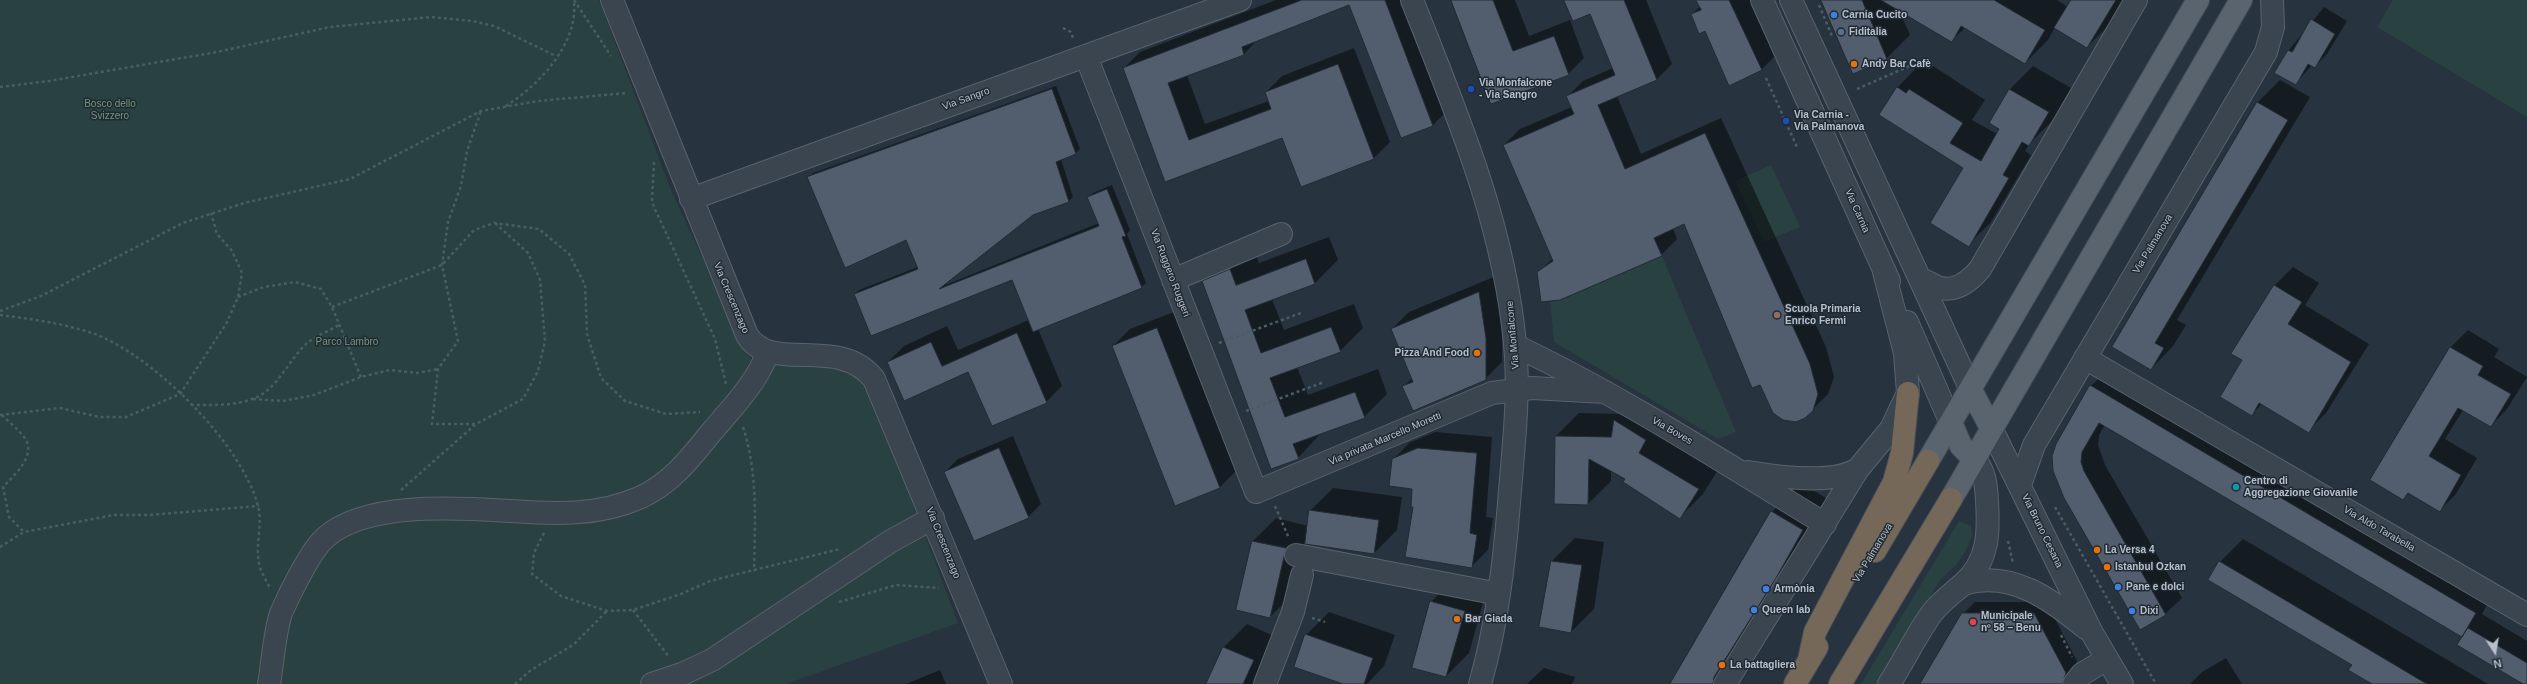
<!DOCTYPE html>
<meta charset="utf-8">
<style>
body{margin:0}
#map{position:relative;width:2527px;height:684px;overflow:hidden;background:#27333f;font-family:Helvetica,sans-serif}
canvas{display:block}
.north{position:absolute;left:2475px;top:632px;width:40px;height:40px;-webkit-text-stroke:3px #202a34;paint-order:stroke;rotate:168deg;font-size:11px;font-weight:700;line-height:16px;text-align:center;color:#b7c0ca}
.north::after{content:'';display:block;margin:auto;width:14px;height:18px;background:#b7c0ca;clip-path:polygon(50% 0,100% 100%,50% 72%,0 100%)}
</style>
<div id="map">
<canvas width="2527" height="684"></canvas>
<div class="north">N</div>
</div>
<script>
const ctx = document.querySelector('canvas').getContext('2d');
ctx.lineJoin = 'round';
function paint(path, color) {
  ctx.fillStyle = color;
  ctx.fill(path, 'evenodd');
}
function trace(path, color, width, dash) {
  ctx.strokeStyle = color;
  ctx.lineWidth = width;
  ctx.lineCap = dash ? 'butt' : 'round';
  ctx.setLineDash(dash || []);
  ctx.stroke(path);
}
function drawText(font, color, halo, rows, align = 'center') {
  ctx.font = font + ' Helvetica,sans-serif';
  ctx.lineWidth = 3;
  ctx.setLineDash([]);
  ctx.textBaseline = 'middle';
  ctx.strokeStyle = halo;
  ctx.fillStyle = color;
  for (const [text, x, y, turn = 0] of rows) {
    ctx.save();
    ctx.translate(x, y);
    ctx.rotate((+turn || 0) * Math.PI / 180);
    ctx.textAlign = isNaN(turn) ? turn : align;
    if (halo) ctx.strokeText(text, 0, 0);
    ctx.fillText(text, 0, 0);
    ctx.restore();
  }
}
paint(new Path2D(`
 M0 0H599L671 190 746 353 754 361 778 359 857 372 869 386 958 623 786 684H0Z
 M2393 0H2527V117L2377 27Z
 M1771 165 1800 227 1764 242 1735 181Z
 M1662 256 1736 432 1718 439 1554 342 1550 301 1561 300Z
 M1959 521 1971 526 1973 535 1965 552 1957 564 1940 580 1879 684H1861Z`), '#2a4141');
paint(new Path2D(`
 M1276 0H1407L1449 109 1433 125 1401 137 1350 4 1257 40 1244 54 1187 75 1205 124 1269 101 1266 92 1282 76 1354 48 1390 142 1374 158 1283 137 1166 180 1124 68 1140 52Z
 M1451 0H1515L1529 36 1570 20 1584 58 1568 74 1491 103Z
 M1565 0H1646L1672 64 1656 80 1617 96 1641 154 1721 118 1826 347 1834 377 1828 394 1805 417 1685 223 1673 228 1677 239 1661 255 1538 273 1553 258 1504 145 1520 129 1572 107 1567 97 1583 81 1613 68 1590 13Z
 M1697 0H1752L1777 54 1761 70 1706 30 1692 15 1700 6Z
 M1822 0H2057L2068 7 2072 0H2126L2116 18 2087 47 2055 27 2048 40 2025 63 1965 28 1952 40 1899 10 1910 35 1887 58 1854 72Z
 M2324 7 2347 21 2327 54 2314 67 2312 65 2295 84 2276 72 2289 50Z
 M1920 64 1929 70 1933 66 1985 100 1972 120 1997 134 2001 128 1990 122 2010 89 2033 66 2071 88 2052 121 2030 143 2025 151 2031 155 1991 222 1968 245 1964 168 1897 88Z
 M2280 80 2310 97 2177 320 2186 325 2173 346 2151 369 2113 347 2258 102Z
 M1056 86 1080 149 1076 153 1061 159 1073 197 1069 201 1033 214 943 286 1099 223 1088 197 1093 193 1112 185 1130 230 1127 234 1146 283 1141 287 1038 329 1062 386 1046 402 969 370 888 362 904 346 947 326 958 350 1029 320 1013 279 871 335 855 294 859 290 918 267 907 239 808 177 813 173Z
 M1329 237 1338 260 1315 283 1272 299 1284 330 1354 304 1363 328 1340 351 1297 367 1308 395 1378 369 1387 394 1364 417 1321 433 1298 458 1203 282 1226 258 1254 247 1259 263Z
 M2293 267 2319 283 2305 305 2369 344 2326 413 2308 431 2262 404 2251 415 2243 360 2233 354 2275 285Z
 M1496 276 1502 320V362L1485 379 1404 387 1412 378 1392 329 1409 312Z
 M1174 312 1237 470 1220 487 1176 504 1113 346 1130 329Z
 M2468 330 2499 349 2494 357 2527 377 2507 409 2491 426 2463 410 2445 439 2477 458 2456 494 2439 511 2409 493 2403 499 2371 480 2451 347Z
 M2108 369 2492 596 2482 614 2527 641V684L2465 632 2461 636 2105 425 2099 435 2098 445 2105 465 2182 598 2165 614 2065 497 2091 386Z
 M1638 397 1669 416 1721 465 1703 494 1680 517 1611 471V481L1588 504 1556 436 1579 413 1622 414Z
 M1435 432 1492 437 1486 517 1493 518 1488 550 1471 567 1414 506 1413 488 1393 460 1409 443Z
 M1013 436 1041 504 1028 517 945 472 958 459Z
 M1801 483 1831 501 1725 684H1671L1772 512Z
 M1333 488 1402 497 1397 530 1374 553 1304 543 1293 594 1270 617 1237 609 1253 541 1276 518 1308 526 1310 511Z
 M1575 538 1604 542 1594 609 1571 632 1552 561Z
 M2243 539 2488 684H2374L2353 664 2220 562Z
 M1454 579 1487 588 1469 653 1446 676 1431 602Z
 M1975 602H2046L2077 661 2073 670 2082 684H1920L1963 614Z
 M1329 612 1395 635 1384 666 1367 684H1346L1306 635Z
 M1247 624 1276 637 1255 684H1207L1224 647Z
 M2226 658 2242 684H2190L2202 672Z
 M1544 668 1575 677 1572 684H1527Z
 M940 670 946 684H906Z`), '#0007');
const building = new Path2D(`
 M1302 0H1385L1433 126 1401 138 1349 5 1242 47 1244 55 1168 83 1189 140 1271 109 1265 92 1338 64 1374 159 1301 187 1282 138 1165 182 1123 68Z
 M1451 0H1493L1513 51 1554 36 1569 75 1491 104Z
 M1564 0H1624L1657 80 1598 105 1625 169 1705 133 1810 364 1818 394 1813 411 1805 418 1796 422 1783 420 1773 413 1760 385 1752 388 1684 224 1654 238 1662 256 1560 300 1541 302 1537 272 1553 261 1503 145 1574 114 1566 96 1615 75 1590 14 1573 21Z
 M1696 0H1729L1762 70 1729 86 1705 31 1699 34 1691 14 1701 10Z
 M1821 0H1862L1887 59 1853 74Z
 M1881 0H1994L2045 30 2025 64 1961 26 1952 42Z
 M2071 0H2116L2087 48 2054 28Z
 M2311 19 2335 34 2315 68 2308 64 2296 85 2274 73 2288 50 2292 52Z
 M1897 87 1906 93 1909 89 1963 123 1950 143 1981 161 1999 129 1989 123 2009 89 2049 112 2029 146 2022 142 2003 175 2009 178 1969 247 1930 223 1963 168 1879 115Z
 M1052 89 1076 154 1056 162 1069 202 1033 215 939 289 1099 226 1087 197 1107 189 1126 236 1122 237 1142 288 1033 332 1012 280 871 336 854 294 918 269 906 240 845 268 807 177Z
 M2257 102 2288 120 2155 343 2164 348 2151 370 2112 347Z
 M1306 259 1315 284 1245 310 1261 353 1331 327 1341 352 1270 378 1285 417 1355 392 1365 418 1293 444 1299 459 1271 469 1202 281 1230 269 1236 285Z
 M2274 285 2302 302 2288 324 2351 362 2309 433 2259 403 2252 416 2220 397 2242 360 2231 354Z
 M1479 292 1486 338V380L1413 411 1402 386 1413 382 1391 329Z
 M1157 328 1220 488 1175 506 1112 346Z
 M1017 333 1047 403 992 426 968 372 904 401 887 362 931 342 942 366Z
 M2450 347 2483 366 2478 375 2511 394 2491 427 2458 408 2429 456 2461 475 2440 512 2408 493 2403 500 2370 480Z
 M2090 385 2476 613 2462 637 2099 423 2082 452 2081 462 2084 471 2166 615 2140 630 2064 498 2053 471 2052 456 2056 444Z
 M1614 420 1646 440 1639 453 1699 489 1680 519 1623 482 1625 479 1589 459 1588 505 1554 504 1555 436 1611 437Z
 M999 448 1029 518 974 541 944 472Z
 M1418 448 1477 453 1470 533 1477 535 1472 568 1405 557 1413 507H1411L1412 489 1389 486 1392 459Z
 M1309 510 1379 520 1374 554 1305 544Z
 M1771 511 1803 530 1776 578 1714 677 1713 684H1670Z
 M1252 541 1286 548 1270 618 1236 610Z
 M1551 561 1582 565 1571 633 1539 627Z
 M2219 561 2363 646 2427 684H2372L2348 670 2352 665 2208 580Z
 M1430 601 1465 611 1446 677 1412 668Z
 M1962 613H2034L2066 673 2062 684H1920Z
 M2468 628 2527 663V684H2523L2457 645Z
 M1305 634 1373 658 1364 684H1343L1294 667Z
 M1223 647 1254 660 1243 684H1206Z`);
paint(building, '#525e6d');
trace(building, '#222c36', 1);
const minor = new Path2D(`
 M612 0 747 335C771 375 838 334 874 379L1001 684
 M1412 0C1456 112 1504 223 1515 344 1520 397 1513 450 1509 503 1504 564 1497 625 1480 684
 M1762 0 1889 281
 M1791 0 1971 390
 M1086 56 1256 492 1492 393 1532 388 1605 392
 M691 199 1240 0
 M1920 279C1926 281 1931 284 1937 287 1955 293 1969 282 1980 269L2136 0
 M1173 280 1281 234
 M1907 322 1951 423
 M1516 346C1623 397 1723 462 1825 524
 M2085 358 2527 615
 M1991 428 2092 633 2122 684
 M1748 472C1778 477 1832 485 1858 469
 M2020 485 2034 445 2266 52 2273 27 2272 0
 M1296 555 1499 594
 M1963 584C2012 569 2051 600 2087 629
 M269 684C273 662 274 635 281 613 289 595 311 549 326 537 367 501 460 508 511 511 555 514 598 516 639 498 669 485 689 460 709 435 730 410 757 383 768 352
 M652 684 682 674 712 660 891 541 933 518
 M1265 684 1293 612 1302 575
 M1725 684 1858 469 1891 429 1908 393 1905 353 1883 268
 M1889 684C1904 661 1916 635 1932 613 1941 601 1952 594 1963 584 1989 561 1989 532 1987 500 1986 484 1985 470 1973 458
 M2074 684 2082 674 2107 659`);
const major = new Path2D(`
 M1971 390 1991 428
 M1951 423 1961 446 1973 458
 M1928 461 2198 0
 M1951 499 2241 0`);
const highway = new Path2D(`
 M1875 551 1928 461
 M1809 660 1815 632 1894 482 1902 453 1908 393
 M1795 684 1817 647
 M1840 684 1951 499`);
trace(minor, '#59636d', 24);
trace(major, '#444e58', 24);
trace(highway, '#46505a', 24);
trace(new Path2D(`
 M574 0 611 56
 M1819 5 1832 36
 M1063 28 1071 32 1073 38
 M1766 78 1797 147
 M0 87 49 81 217 52 330 27 431 17 472 21 494 26 556 56
 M1857 89 1912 65
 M506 106C539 85 578 44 574 2
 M654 162 652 201 654 207 715 339 726 384
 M238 297 264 287 295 282 321 289 332 307 361 377
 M332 307 442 265 474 230 494 223 539 229 569 254 585 285 587 334 601 378 625 401 666 414 700 412
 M0 311 41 296 183 223 244 203 350 179 481 111 538 101 627 93
 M0 315C31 319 62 323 92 333 152 354 242 444 258 506 263 524 255 545 259 563 260 571 266 580 270 588
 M1219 343 1301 313
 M253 399 283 401 314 395 361 377 390 370 417 373 438 369
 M191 405C210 405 234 406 252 399 277 391 289 359 307 343 316 336 329 331 339 325
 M1246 411 1324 382
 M0 415 60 408 99 417H126L180 394 226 324 238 297 242 273 232 251 217 234 211 213
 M2 415C9 422 18 429 24 437 38 455 14 475 3 487L9 517 24 532
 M475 424H432L438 369 458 341 442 265 448 222 461 186 467 151 481 111
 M743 427C758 473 755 522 754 570L840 549
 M401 490 476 424 523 399 538 371 545 341 540 280 528 253 495 223
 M1275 506 1288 536
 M2055 507 2156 684
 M544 533 534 553 532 574 561 596 607 611 633 610 681 594 710 581 754 570
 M2008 541 2013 564
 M0 547 24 532 114 515H150L259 506
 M839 602 896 585 939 588
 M633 610 669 657
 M1312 618 1325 622
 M2061 635 2072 657
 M515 684 531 670 573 645 607 611`), '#495e5f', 2.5, [3, 3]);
trace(minor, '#3b454f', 22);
trace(major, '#59646f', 22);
trace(highway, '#756858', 22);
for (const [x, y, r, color] of [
 [1834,15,4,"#3f7fe0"],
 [1841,32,4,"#5c6f8a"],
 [1854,64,4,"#e8710a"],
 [1471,89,4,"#1a4fb4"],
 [1786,121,4,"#1a4fb4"],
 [1777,315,4,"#8d6e63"],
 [1477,353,4,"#e8710a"],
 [2236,487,4,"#0f9aa8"],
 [2097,550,4,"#e8710a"],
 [2107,567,4,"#e8710a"],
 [2118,587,4,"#3f7fe0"],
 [1766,589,4,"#3f7fe0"],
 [1754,610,4,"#3f7fe0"],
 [2132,611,4,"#3f7fe0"],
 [1457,619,4,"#e8710a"],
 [1973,622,4,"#e0444e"],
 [1722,665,4,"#e8710a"]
]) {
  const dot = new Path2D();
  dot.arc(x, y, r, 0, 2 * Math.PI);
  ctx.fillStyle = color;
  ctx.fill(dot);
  trace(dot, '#202a34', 1.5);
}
drawText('bold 10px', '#b7c0ca', '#202a34', [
 ["Carnia Cucito",1842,15],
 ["Fiditalia",1849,32],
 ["Andy Bar Cafè",1862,64],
 ["Via Monfalcone",1479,83],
 ["- Via Sangro",1479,95],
 ["Via Carnia -",1794,115],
 ["Via Palmanova",1794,127],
 ["Scuola Primaria",1785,309],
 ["Enrico Fermi",1785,321],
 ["Pizza And Food",1469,353,"right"],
 ["Centro di",2244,481],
 ["Aggregazione Giovanile",2244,493],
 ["La Versa 4",2105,550],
 ["Istanbul Ozkan",2115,567],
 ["Pane e dolci",2126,587],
 ["Armònia",1774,589],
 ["Queen lab",1762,610],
 ["Dixi",2140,611],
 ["Municipale",1981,616],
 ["nº 58 – Benu",1981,628],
 ["Bar Giada",1465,619],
 ["La battagliera",1730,665]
], 'left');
drawText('10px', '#b7c0ca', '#202a34', [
 ["Via Sangro",966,99,-20],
 ["Via Carnia",1857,211,66],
 ["Via Palmanova",2153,244,-59],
 ["Via Ruggero Ruggeri",1170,273,69],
 ["Via Crescenzago",731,298,67],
 ["Via Monfalcone",1513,335,-95],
 ["Via Boves",1672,431,30],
 ["Via privata Marcello Moretti",1385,439,-23],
 ["Via Aldo Tarabella",2379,529,30],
 ["Via Bruno Cesana",2042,531,64],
 ["Via Crescenzago",943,543,68],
 ["Via Palmanova",1873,553,-59]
]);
drawText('10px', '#709976', '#202a34', [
 ["Bosco dello",110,104],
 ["Svizzero",110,116],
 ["Parco Lambro",347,342]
]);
</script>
